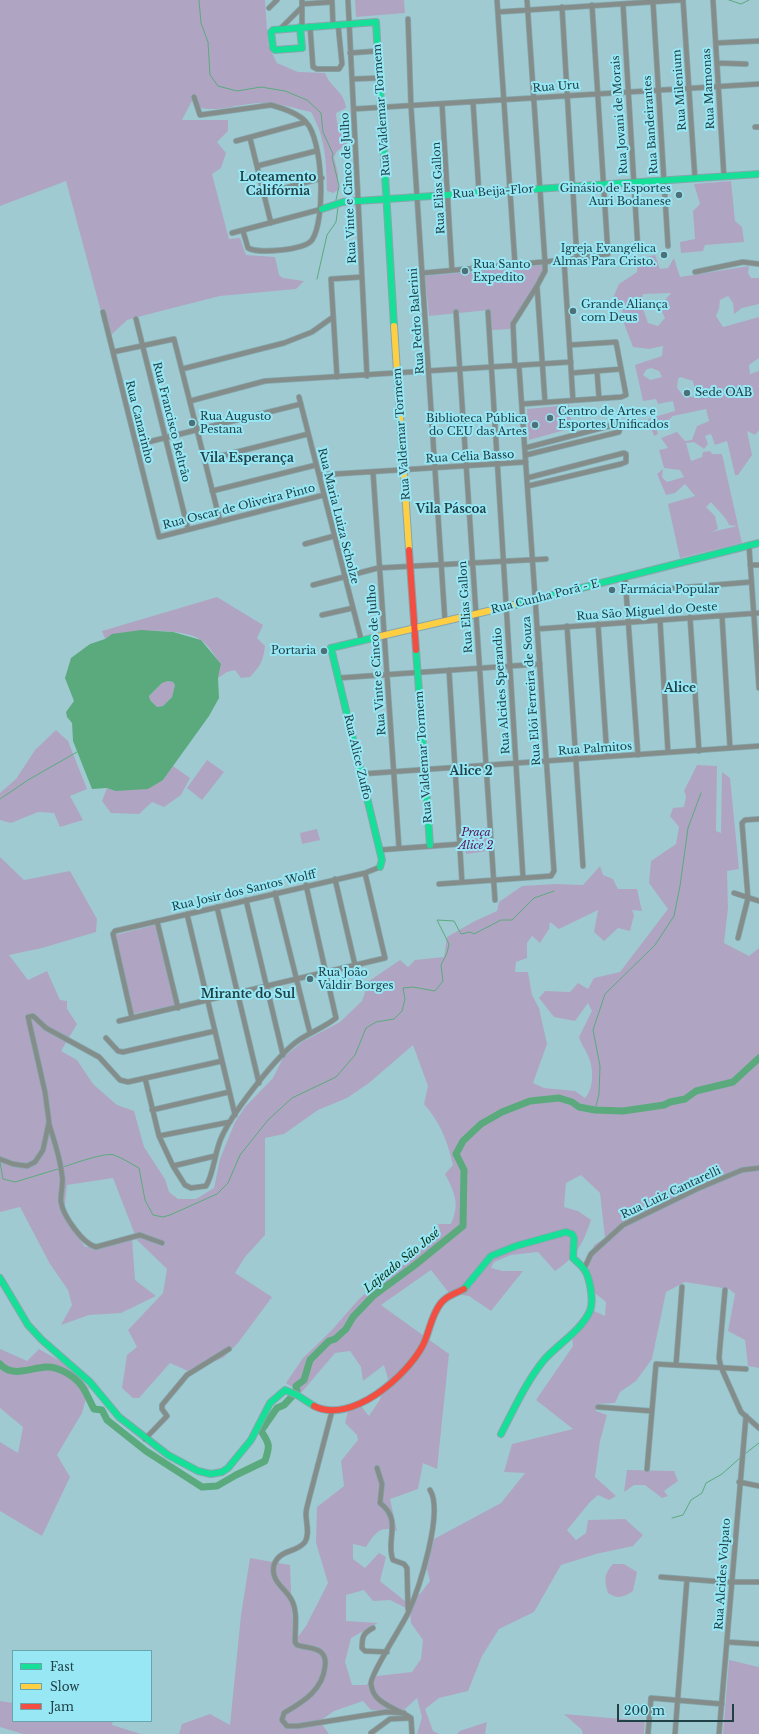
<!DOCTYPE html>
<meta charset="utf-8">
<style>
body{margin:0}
#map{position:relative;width:759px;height:1734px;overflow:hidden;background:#a0cad2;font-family:"Libre Baskerville",serif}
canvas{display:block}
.legend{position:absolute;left:12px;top:1650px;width:140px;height:72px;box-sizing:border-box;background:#98e7f5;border:1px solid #68a5af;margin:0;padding:5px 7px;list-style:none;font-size:12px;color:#204146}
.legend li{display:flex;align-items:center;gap:8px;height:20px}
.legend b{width:20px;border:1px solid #68a5af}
.scale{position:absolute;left:617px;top:1704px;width:117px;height:18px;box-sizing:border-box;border:2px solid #204146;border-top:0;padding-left:5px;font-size:12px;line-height:14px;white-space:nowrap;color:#204146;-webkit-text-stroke:3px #98e7f5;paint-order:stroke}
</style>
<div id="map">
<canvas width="759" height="1734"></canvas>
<ul class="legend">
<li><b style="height:5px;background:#16e098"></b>Fast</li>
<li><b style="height:5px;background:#ffcf43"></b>Slow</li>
<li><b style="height:5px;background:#f24e42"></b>Jam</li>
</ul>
<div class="scale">200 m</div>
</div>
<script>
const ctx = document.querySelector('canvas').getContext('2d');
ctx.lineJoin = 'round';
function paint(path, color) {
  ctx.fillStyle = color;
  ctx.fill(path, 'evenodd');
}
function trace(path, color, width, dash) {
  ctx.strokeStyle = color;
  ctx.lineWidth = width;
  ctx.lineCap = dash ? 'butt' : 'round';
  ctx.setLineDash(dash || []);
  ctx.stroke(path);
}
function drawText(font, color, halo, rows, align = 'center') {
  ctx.font = font + ' "Libre Baskerville",serif';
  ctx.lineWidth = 4;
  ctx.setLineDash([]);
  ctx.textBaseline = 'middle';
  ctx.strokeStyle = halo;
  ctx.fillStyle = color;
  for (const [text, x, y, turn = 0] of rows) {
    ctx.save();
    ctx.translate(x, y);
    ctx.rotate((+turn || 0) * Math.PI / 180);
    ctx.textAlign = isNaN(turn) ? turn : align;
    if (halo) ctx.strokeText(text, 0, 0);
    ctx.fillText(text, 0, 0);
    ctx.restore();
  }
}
paint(new Path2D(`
 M0 0H265L268 45 277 63 298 72 325 73C330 87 345 92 346 108L336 113 337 123 346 125 352 133 346 145 337 151 334 157 338 174V190L333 193 327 191C326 161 326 139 311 112 294 108 277 102 259 103 239 104 219 112 200 108L194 97 182 120H228V131L217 142 226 153 221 168 212 174 229 239 240 238 246 255 275 257 279 275 283 278 304 281 296 289 220 296 153 313 127 320 108 338 66 181 0 206Z
 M355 0H404L405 13 356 17Z
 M731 181 735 221 742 227 744 242 705 245 703 251 681 253 680 242 695 239 693 211 700 204 694 184Z
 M655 255 660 269 668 268 674 258 680 277 749 266 748 273 751 278H759V304L742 308 734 314 733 303 728 296 720 300 719 309 716 316 723 327 759 317V358L749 365 750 374 759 371V430L755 435 747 431 752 455 738 475H735L727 441 715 445 711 434 705 436 708 444 704 449 694 442 686 443 691 461 702 457 703 452 710 451 712 454H722L742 543 680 558 668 504 695 496 685 484 675 493 666 495 657 474 663 469 662 477 667 482 684 477 680 470 664 468 659 450 668 448 661 438 677 432 685 441 692 440 697 426 709 421 706 409 673 416 664 424 662 422H655L658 434 654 436 648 419 675 411 673 401 658 404 656 399 643 401 635 365 662 356 663 346 649 349 633 347 623 321 622 303 612 300 619 284 637 272 638 259ZM671 293C661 306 657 301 665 318L658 326 648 323 641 303 643 294ZM651 368 659 371 662 377 650 380 643 375 646 370ZM680 377 693 381 695 391 693 397 683 395 677 388 678 379ZM711 502C717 510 726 516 729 525L737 526 712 532 718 529 715 516 706 507Z
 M543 265 544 268 511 329 491 330 489 310 429 316 425 276Z
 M569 405 572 428 529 440 527 409Z
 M217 597 263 625 257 638 265 646C263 662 260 666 250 677L241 678 235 670 227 672 218 678 221 664C215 657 209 645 201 640 185 628 121 628 105 639L102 631Z
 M168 681 173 682 175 685 172 697 163 706 157 707 150 700 149 696 162 683Z
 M56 730 68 741 87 789 70 796 83 820 60 827 54 813 38 812 11 823 0 820V793L16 779 35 750Z
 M207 760 224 772 202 800 187 788Z
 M697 765 717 766 716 831 721 833 722 772 730 778 739 869 727 871 728 908 724 943 749 956 759 948V1368L748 1366 745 1340 728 1331 735 1294 729 1289 685 1282 666 1292 652 1359 636 1381 620 1392 615 1403 596 1404V1411L607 1415 600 1441 595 1477 616 1496 609 1500 598 1495 590 1502 567 1530 576 1540 586 1533 588 1520 625 1519 643 1535 633 1546 596 1554 561 1565 534 1612 499 1629 482 1656 468 1691 439 1698 425 1709 433 1731 439 1734H417L422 1717 417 1698 404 1710H371L363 1701 334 1711 320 1721 329 1734H179L182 1724 210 1714 230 1725 241 1615 250 1558 290 1565 292 1616 297 1638 306 1626 328 1583 316 1543 317 1507 344 1486 341 1461 358 1440 357 1435 345 1423 348 1411 361 1406 369 1416 379 1401 388 1379 384 1365 363 1381 361 1367 350 1351 335 1353 301 1393 286 1383 303 1358 331 1331 359 1299 383 1278 410 1260 440 1231 438 1224H451C460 1204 455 1193 445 1174L453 1165C447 1140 441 1124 424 1104L428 1086 413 1045 369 1083 347 1098 318 1110 284 1134 265 1138V1235L245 1257 235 1273 272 1297 238 1343 223 1358 188 1371 170 1363 139 1398H133L122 1388 127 1355 137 1347 128 1330 163 1293 167 1269 137 1240 113 1178 67 1185 64 1213 85 1247 99 1246 132 1237 135 1280 156 1296 121 1313 89 1315 61 1325 72 1305 68 1290 50 1264 20 1207 0 1212V857L24 880 70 871 97 919 96 932 42 948 9 955 28 980 47 971 60 1000 67 1001V1009L77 1024 61 1051 77 1060 93 1084 117 1105 134 1111 144 1147 165 1179 169 1192 178 1199H196L214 1188 220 1159 235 1122 245 1107 273 1078 283 1058 302 1042 340 1022 362 1001 369 981 400 960 408 967 415 960 444 957 447 937 475 921 497 911 499 902 522 886 555 884 583 885 600 866 603 875 613 879 618 889H637L642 911 632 910 634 915 630 931 618 928 604 941 594 932 598 910 559 929 550 922 549 929 540 943 532 936 527 943V958L516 962 515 972H528L532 995 539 1008 547 1044 533 1083 544 1088 575 1091 585 1098C594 1089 594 1068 588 1056 585 1048 582 1047 579 1037L592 1011 588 1003 575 1021 554 1017 539 998 545 991 570 992 578 983 588 989 594 978 620 972 668 909 649 883 651 861 676 844 679 827 670 816 673 808 684 807 686 796 684 791ZM581 1175 600 1193 605 1238 594 1245 588 1264 591 1290 606 1302 605 1316 592 1310 572 1337 573 1346 536 1400 573 1429 512 1444 504 1472 525 1473 501 1503 434 1539 427 1569 430 1581 420 1594 405 1601 380 1581 386 1557 379 1553 365 1568 353 1559V1544L366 1547C375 1533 380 1525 397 1531L390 1499 418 1489 423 1463 437 1469 449 1354 381 1305 431 1270 449 1293 469 1296 491 1311 523 1271H503L491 1268 494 1262 511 1255 538 1252 555 1271C576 1257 583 1244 591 1220L578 1211 564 1207 566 1183ZM364 1590 373 1601 390 1600 410 1610 411 1623 423 1640 421 1659 412 1672 377 1676 366 1685H352L345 1662 351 1638 378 1623 346 1621V1595Z
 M173 766 190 778 181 795 164 807 152 802 139 814 111 813 102 801 107 788 115 791 163 780Z
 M463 828H486L488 851 466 854Z
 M317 829 320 840 302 844 300 833Z
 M155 925 175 1005 133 1014 115 935Z
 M0 1349 27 1361 39 1349 67 1365 89 1388 82 1413 57 1455 70 1477 42 1536 0 1511V1442L18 1453 23 1427 0 1408Z
 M627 1470 674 1471 678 1481 664 1491 668 1496 662 1498 645 1485H634L624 1492Z
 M613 1564H624L637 1572 633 1591C624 1597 618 1600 608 1593 604 1581 604 1573 613 1564Z
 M729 1660 759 1667V1734H723Z
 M0 1701 13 1703V1721H113L112 1725 141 1734H23L0 1727Z
 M564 1714 645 1721 644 1734H583L582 1730Z
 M487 1722 485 1734H457L460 1731Z`), '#afa5c3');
paint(new Path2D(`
 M141 630 173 632 201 640 221 664 218 678 219 698 209 716 163 780 148 789 115 791 107 788 92 789 73 741 72 723 67 717 66 712 74 701 65 678 71 658 90 644 105 639 112 634ZM168 681 173 682 175 685 172 697 163 706 157 707 150 700 149 696 162 683Z`), '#5baa7d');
trace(new Path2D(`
 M199 0 201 23 208 42 210 75 218 86 237 91 261 87 285 91 307 100 321 113 323 132 333 154 332 157 339 186 336 200
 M729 0 741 4 749 0
 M317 279 327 235 336 222 338 207
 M0 799 28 780 77 752
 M595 1110 599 1094 600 1066 593 1030 605 994 655 945 674 916 680 886 688 828 701 793
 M0 1162 3 1179 15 1182 58 1169
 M63 1167C73 1164 105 1152 114 1155 123 1158 131 1164 139 1168L145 1200 153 1215 163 1217 170 1215 217 1194 228 1183 240 1155 268 1120 292 1098 336 1077 355 1055 366 1028 376 1022 394 1019 402 1011 405 999 403 988 413 987 435 991 443 981 441 965 447 953 449 944 437 920 454 921 461 934 470 932 474 934 501 920H512L534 898 554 891
 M746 1453 759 1443
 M672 1518 683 1515 691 1500 702 1493 706 1483 722 1474 741 1457`), '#5baa7d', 1);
trace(new Path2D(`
 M0 1364C12 1378 30 1368 46 1367 58 1366 74 1376 81 1385 86 1391 90 1402 94 1409L102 1410 107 1420 146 1451 202 1487 217 1486 236 1475 265 1461C270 1446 270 1444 261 1431L277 1408 284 1405 297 1391 296 1386 304 1380 310 1360 329 1341 335 1339 346 1329 353 1317 373 1296 415 1265 463 1226 464 1170 456 1154 463 1141 481 1124 502 1112 530 1101 559 1098 572 1102 579 1107 595 1110 623 1111 664 1105 670 1102 685 1099 696 1091 733 1082 759 1058`), '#5baa7d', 7);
const street = new Path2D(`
 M302 0V27
 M332 0 333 24
 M348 0 367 376
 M497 0 515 264
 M683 0 695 179
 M713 0 724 177
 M653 2 668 246
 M302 4 332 2
 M623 4 638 250
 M562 7 577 259
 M269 8 277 0
 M498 12 681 0
 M408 19 411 106 445 621
 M310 26 313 67 317 69H339L342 64 338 24
 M280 29 302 7
 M716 43 759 41
 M350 53 377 51
 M717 63 746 64
 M353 79 379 78
 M194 97 200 115 271 105C282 108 298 113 306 122 323 140 326 219 312 240 305 250 259 254 248 248L243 231
 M473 102 479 193
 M442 104 452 270
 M354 109 759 84
 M755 127H759
 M250 138 271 223
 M236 141 306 122
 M257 166 316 151
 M263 194 322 178
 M232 233 322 209
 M564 260 573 400
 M695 272 743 262 759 264
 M423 273 564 260 608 254 592 5
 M537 286 545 402
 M103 312 159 537 324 495
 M456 312 495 900
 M488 312 523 877
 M136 319 188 529
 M113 352 174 339 220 521
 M515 366 513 324 537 286 545 271V262L527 0
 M182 369 284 343 312 332 333 317
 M597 371 599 398
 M572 373 621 369
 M337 377 331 279 362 277
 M299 397 361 639
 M190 401 265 381 571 362
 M522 404 621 397 626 395 616 342 570 345
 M136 445 301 404
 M525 448 617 424 620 428 619 432 526 455
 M205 460 308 434
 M373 472 399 848
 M319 475 526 462
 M527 478 624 453 626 454V462L621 464 528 486
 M212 491 316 465
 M305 544 334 536
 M749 546 759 688
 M750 565H759
 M625 577 638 755
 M313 585 378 568 546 559
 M627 592 751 582
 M322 615 353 608
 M722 616 730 748
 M690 617 699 751
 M660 620 668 752
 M598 624 607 756
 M567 626 583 866
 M537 629 759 613
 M449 670 462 882
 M338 678 540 664
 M361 774 759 746
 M379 850 460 844
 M335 879 355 965
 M439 884 551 876 554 871 519 366
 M275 893 310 1033
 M734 893 759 901
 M246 900 283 1055
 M217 907 259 1083
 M187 914 235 1115
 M157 921 178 1008
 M738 938 748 898 742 823 745 820 759 819
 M132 1018 113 934 115 931 365 873 380 867
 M119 1021 385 958 365 873
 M106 1038 118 1051 123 1052 215 1031
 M145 1078 159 1136 173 1166 185 1185 191 1188 206 1186C215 1171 214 1151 223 1134 235 1110 277 1055 299 1040 311 1032 325 1027 336 1018L306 885
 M152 1110 229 1092
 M49 1124C54 1140 60 1157 62 1175 64 1184 60 1193 61 1202 63 1216 83 1244 96 1247L140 1235 162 1243
 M159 1136 230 1122
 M0 1159 13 1164 27 1166 35 1162 43 1150 49 1122 45 1092 28 1017 33 1016 46 1028 99 1057 120 1080 128 1082 222 1061
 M173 1166 215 1156
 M584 1269 591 1254 623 1225 697 1189 742 1170 759 1168
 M725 1290 719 1358 721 1367 741 1412 759 1428
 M676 1365 682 1287
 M598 1407 652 1411
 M332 1411 309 1499C308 1504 306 1509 306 1514 306 1523 310 1534 305 1542 297 1553 279 1549 274 1565 270 1581 285 1588 291 1599 298 1610 295 1629 295 1642L297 1645C305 1648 314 1647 321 1652 325 1656 326 1660 325 1666 323 1690 303 1702 284 1713L282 1720 287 1726H298L386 1712 404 1713
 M145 1439 167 1416 162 1409V1405L187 1375 229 1349
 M377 1468 382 1484 380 1503C403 1520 385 1541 393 1560L404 1564 407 1568 408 1609
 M647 1469 656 1364 746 1369
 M739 1482 759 1486
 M661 1577 724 1582H759
 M373 1628C363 1633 362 1637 362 1648L365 1651 387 1652
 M727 1642 759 1644
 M371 1733 390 1719 411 1718
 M412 1734 411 1718C401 1711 381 1705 375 1695 373 1693 371 1686 371 1683 372 1671 401 1628 408 1613 419 1589 444 1512 430 1490
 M648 1734 651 1698 722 1704
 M675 1734 687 1579
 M719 1734 746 1416`);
const fast = new Path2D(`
 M300 27 302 48 275 50 273 48 271 32 273 30 376 22 394 326
 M322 209 343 202 759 174
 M514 605 759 543
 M377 637 331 648 382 860 380 867
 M416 650 430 845
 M0 1278 28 1325 42 1340 90 1382 119 1417 168 1455 198 1471 211 1474 222 1472 228 1468 251 1440 270 1403 285 1390 297 1395 314 1406
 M464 1289 491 1256 516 1246 566 1232 572 1234 574 1238 573 1258C576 1261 581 1265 584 1269 590 1277 594 1301 590 1311 581 1331 558 1344 544 1360 526 1382 514 1409 501 1434`);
const slow = new Path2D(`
 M394 326 409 550
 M377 637 514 605`);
const jam = new Path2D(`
 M409 550 416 650
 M314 1406C351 1425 407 1376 423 1345 430 1331 431 1315 441 1303 447 1295 457 1293 464 1289`);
trace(street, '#85a7ad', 6);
trace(fast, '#85a7ad', 8);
trace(slow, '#85a7ad', 8);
trace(jam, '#85a7ad', 8);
trace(street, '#848d89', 4.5);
trace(fast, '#16e098', 6);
trace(slow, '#ffcf43', 6);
trace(jam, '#f24e42', 6);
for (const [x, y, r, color] of [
 [679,195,4,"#4d7177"],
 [664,255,4,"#4d7177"],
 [465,271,4,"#4d7177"],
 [573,311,4,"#4d7177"],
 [687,393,4,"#4d7177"],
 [550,418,4,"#4d7177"],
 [192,423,4,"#4d7177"],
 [535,425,4,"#4d7177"],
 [612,590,4,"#4d7177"],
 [324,651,4,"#4d7177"],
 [310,979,4,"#4d7177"]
]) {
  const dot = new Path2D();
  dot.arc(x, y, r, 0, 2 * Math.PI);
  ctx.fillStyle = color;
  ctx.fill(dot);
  trace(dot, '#98e7f5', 1.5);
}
drawText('11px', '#204146', '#98e7f5', [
 ["Rua Uru",556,87,-4],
 ["Rua Mamonas",709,89,-93],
 ["Rua Milenium",680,90,-94],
 ["Rua Valdemar Tormem",382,110,-94],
 ["Rua Jovani de Morais",620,115,-94],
 ["Rua Bandeirantes",651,125,-94],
 ["Rua Vinte e Cinco de Julho",349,188,-93],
 ["Rua Elias Gallon",439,188,-93],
 ["Rua Beija-Flor",493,192,-4],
 ["Rua Pedro Balerini",417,321,-94],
 ["Rua Canarinho",139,422,76],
 ["Rua Francisco Beltrão",171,422,76],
 ["Rua Valdemar Tormem",402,434,-94],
 ["Rua Célia Basso",470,457,-3],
 ["Rua Oscar de Oliveira Pinto",239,507,-14],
 ["Rua Maria Luiza Scholze",338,516,76],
 ["Rua Cunha Porã - E",545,597,-14],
 ["Rua Elias Gallon",466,607,-94],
 ["Rua São Miguel do Oeste",647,612,-4],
 ["Rua Vinte e Cinco de Julho",377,660,-94],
 ["Rua Alcides Sperandio",502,691,-94],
 ["Rua Elói Ferreira de Souza",532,691,-94],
 ["Rua Palmitos",595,749,-4],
 ["Rua Alice Zuffo",357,757,77],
 ["Rua Valdemar Tormem",424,757,-94],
 ["Rua Josir dos Santos Wolff",244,891,-13],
 ["Rua Luiz Cantarelli",671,1193,-25],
 ["Rua Alcides Volpato",723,1574,-86]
]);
drawText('11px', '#204146', '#98e7f5', [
 ["Ginásio de Esportes",671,189,"right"],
 ["Auri Bodanese",671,202,"right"],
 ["Igreja Evangélica",656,249,"right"],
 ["Almas Para Cristo.",656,262,"right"],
 ["Rua Santo",473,265],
 ["Expedito",473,278],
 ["Grande Aliança",581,305],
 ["com Deus",581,318],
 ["Sede OAB",695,393],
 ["Centro de Artes e",558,412],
 ["Esportes Unificados",558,425],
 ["Rua Augusto",200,417],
 ["Pestana",200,430],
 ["Biblioteca Pública",527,419,"right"],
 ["do CEU das Artes",527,432,"right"],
 ["Farmácia Popular",620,590],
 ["Portaria",316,651,"right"],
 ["Rua João",318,973],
 ["Valdir Borges",318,986]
], 'left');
drawText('italic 11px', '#581055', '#98e7f5', [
 ["Praça",476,833],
 ["Alice 2",476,846]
]);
drawText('bold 12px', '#204146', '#98e7f5', [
 ["Loteamento",278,178],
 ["Califórnia",278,192],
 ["Vila Esperança",247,459],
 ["Vila Páscoa",451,510],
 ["Alice",680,689],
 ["Alice 2",471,772],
 ["Mirante do Sul",248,995]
]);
drawText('italic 12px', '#0c3318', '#98e7f5', [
 ["Lajeado São José",402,1261,-39]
]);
</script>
